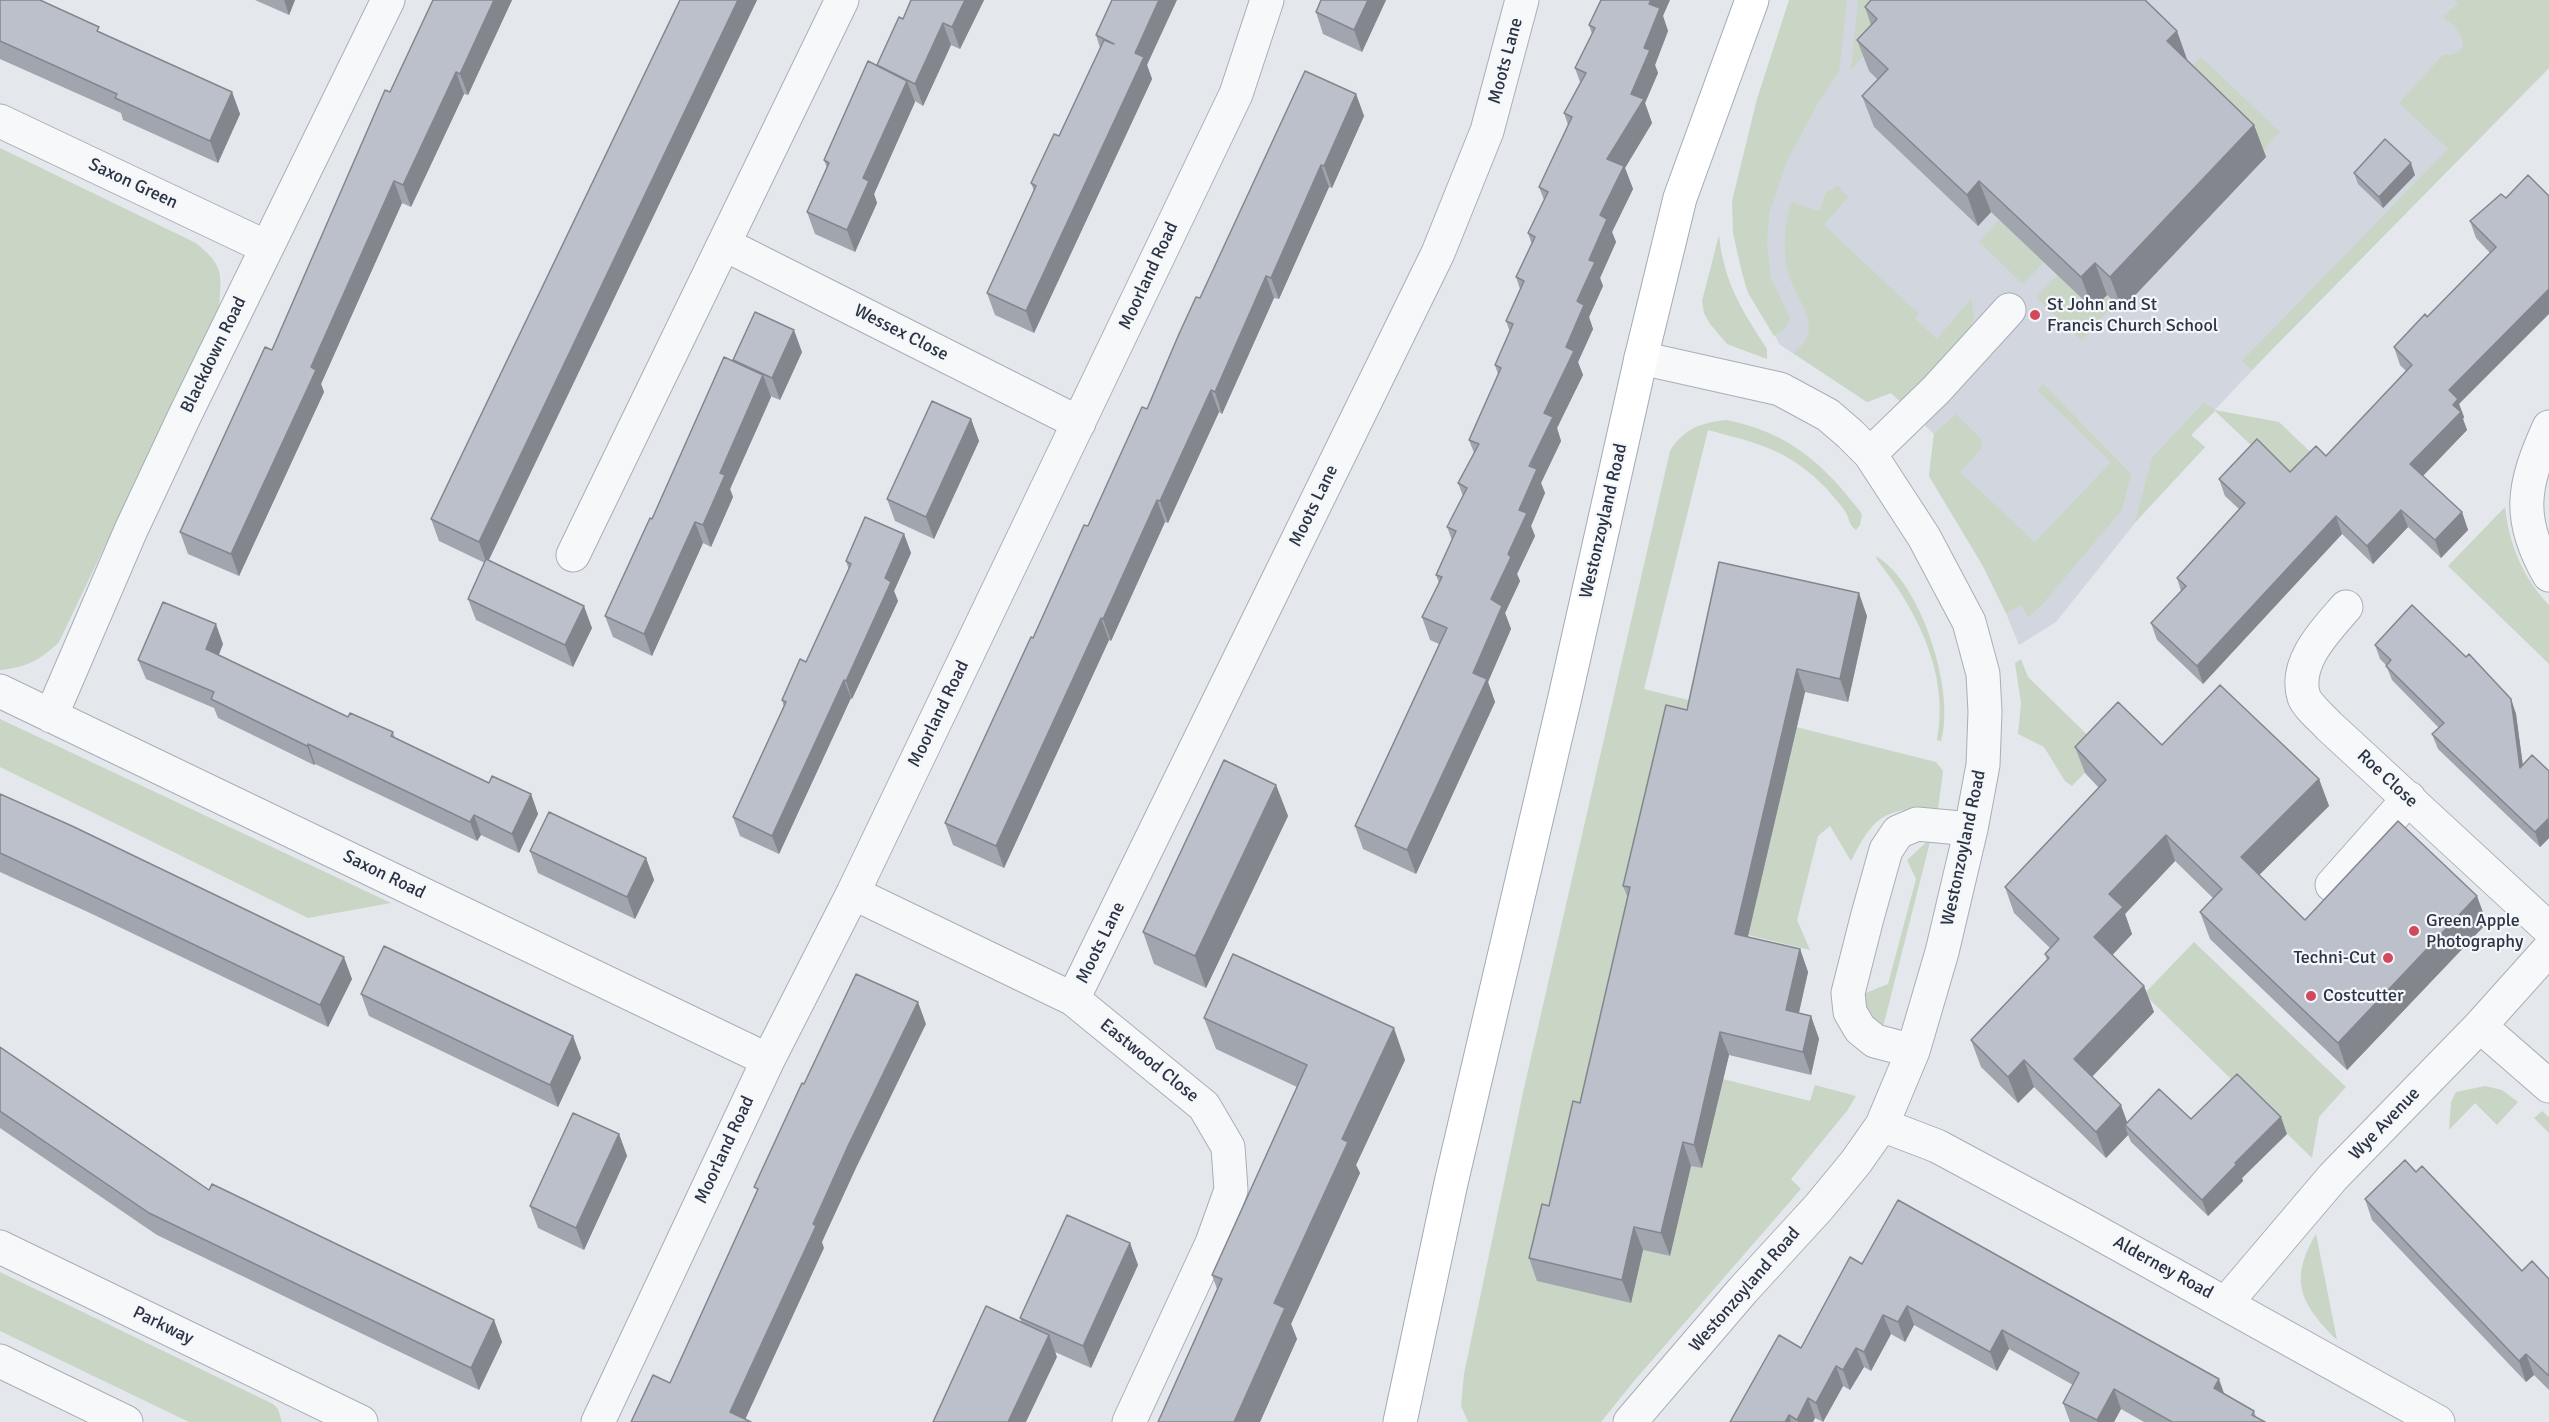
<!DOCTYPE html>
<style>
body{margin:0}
canvas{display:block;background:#e4e7ec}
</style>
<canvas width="2549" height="1422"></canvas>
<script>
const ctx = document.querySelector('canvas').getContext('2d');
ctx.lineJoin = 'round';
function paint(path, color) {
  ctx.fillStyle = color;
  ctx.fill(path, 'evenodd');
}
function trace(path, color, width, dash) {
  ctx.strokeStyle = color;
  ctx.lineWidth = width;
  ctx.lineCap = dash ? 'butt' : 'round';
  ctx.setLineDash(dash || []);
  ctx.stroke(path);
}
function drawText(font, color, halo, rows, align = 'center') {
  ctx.font = font + ' Signika,sans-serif';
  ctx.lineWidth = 4.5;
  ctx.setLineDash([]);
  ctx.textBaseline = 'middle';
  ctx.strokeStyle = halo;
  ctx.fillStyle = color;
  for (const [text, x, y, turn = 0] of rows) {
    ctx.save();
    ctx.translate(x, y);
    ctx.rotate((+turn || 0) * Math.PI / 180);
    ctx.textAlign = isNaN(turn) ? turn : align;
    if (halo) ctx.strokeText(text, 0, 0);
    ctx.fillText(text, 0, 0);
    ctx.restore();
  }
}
paint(new Path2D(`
 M1809 0H2549V68L2294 326 2191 435 2205 447 2135 523 2056 622 2019 645 2006 613 1983 566 1929 476 1934 434 1891 393 1867 402 1779 344 1750 279Z`), '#d2d6de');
paint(new Path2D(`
 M1789 0H1847L1839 72 1818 103 1786 163 1769 214 1767 245 1771 278 1790 318 1785 329 1774 336 1748 293 1742 273 1733 233 1732 201 1757 99Z
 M1858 0H1911L1851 70Z
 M2455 0H2549V68L2252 370 2242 361 2448 149 2399 103 2444 54 2451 55C2477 46 2455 27 2443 16L2458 4Z
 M2201 57 2280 132 2261 152 2182 77Z
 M0 148 196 243C223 265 222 273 219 307L59 642C39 661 27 667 0 670Z
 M1838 186 1848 197 1824 225 1919 314 1915 319 1937 339 1971 299 1974 316 1970 329 1902 403 1891 393 1867 402 1793 353C1829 328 1794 301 1788 271 1782 248 1785 225 1791 202L1820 211 1826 192Z
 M1999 220 2044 262 2023 284 1979 242Z
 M1719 235C1724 283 1742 310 1767 349V359L1727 344 1710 324 1704 313 1702 301Z
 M2057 275 2107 295 2116 303 2081 340 2036 297Z
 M2043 384 2131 474 2122 510 2040 607 2028 617 2022 605 2006 613 1983 566 1929 476 1934 434 1956 414 1982 440 1981 449 1960 472 2035 542 2111 462 2037 390Z
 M2204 402 2215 410 2279 422 2322 463 2297 489 2215 411 2191 435 2205 447 2135 522 2152 458Z
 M1727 420C1790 433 1824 464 1862 514L1860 525 1856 530C1848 524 1850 519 1845 511 1840 504 1833 496 1827 489 1788 449 1760 444 1708 430L1644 689 1936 762 1943 771 1938 809C1886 808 1875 813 1851 861L1830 826 1818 836 1797 920 1810 950 1748 935 1790 755 1787 732 1686 707 1681 730 1643 1250 1670 1256 1691 1166 1723 1079 1810 1101 1815 1085 1856 1096 1847 1111 1791 1179 1801 1189 1634 1381 1601 1422H1468L1461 1406 1464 1374 1524 1088 1670 451C1683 429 1702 422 1727 420Z
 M2505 507C2509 544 2523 578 2549 605V664L2448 566Z
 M1876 556C1921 582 1956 692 1941 741L1937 740C1950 675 1917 610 1877 560Z
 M2021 659 2028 677 2105 752 2072 786 2065 781 2044 747 2018 734 2021 703 2015 663Z
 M0 719 391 903 308 918 0 767Z
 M1931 838 1882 1031 1858 996 1888 984 1916 879 1907 860Z
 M2194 942 2346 1087 2319 1117 2312 1158 2144 994Z
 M2485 1086 2502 1090 2518 1102 2497 1125 2475 1103 2449 1130 2451 1102 2456 1092Z
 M2542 1111 2549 1117V1133L2534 1118Z
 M2316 1234 2337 1340C2301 1304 2288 1281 2316 1234Z
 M0 1272 273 1404 278 1409 282 1422H189L0 1331Z`), '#c9d6c5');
const minor = new Path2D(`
 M0 121 266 247
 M724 244 1079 423
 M2549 427C2523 485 2516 518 2549 575
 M1870 454 1936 390 2009 310
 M573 555 842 0
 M2346 607C2326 630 2293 663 2304 697 2308 707 2322 718 2329 726L2549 929
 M0 691 768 1060
 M51 716 131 530 185 415 388 0
 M2332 885 2409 798
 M853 893 1073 999 1204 1106 1228 1147 1231 1190 1212 1243 1129 1422
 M1073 999 1438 253 1487 131 1522 0
 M2480 1026 2549 1086
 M1913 1051 1875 1041 1860 1029 1850 1012 1848 993 1867 918 1886 850 1898 832 1917 824 1971 829
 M1882 1125 1937 1146 2084 1225 2438 1422
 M0 1247 361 1422
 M2226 1303 2333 1177 2480 1026 2549 949
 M0 1361 126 1422
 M598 1422 768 1060 853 893 1236 94 1267 0
 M1630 1422 1743 1290 1819 1207 1856 1162 1882 1125 1913 1051 1942 952 1971 829 1983 765 1985 712 1983 674 1969 622 1924 537 1870 454 1850 434 1828 415 1780 389 1641 358`);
const major = new Path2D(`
 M1400 1422 1451 1183 1565 697 1641 358 1680 198 1752 0`);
trace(minor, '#a9aeb7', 35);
trace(major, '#a3abb8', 35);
trace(minor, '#f7f8fa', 33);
trace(major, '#fff', 33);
paint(new Path2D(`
 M0 0 101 33 232 92 240 114 218 163 123 120 121 113 0 59Z
 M255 0H295L289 15Z
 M433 0H512L468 95 464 94 411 207 402 203 321 384 324 392 239 576 188 554 180 532 272 350Z
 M680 0H757L488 560 592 628 573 667 476 620 468 599 485 563 439 541 431 519Z
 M911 0H984L960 49 951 45 923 106 915 101V102L874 194 877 203 855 252 815 234 807 212 827 168 824 160 877 66 903 19Z
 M1112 0 1147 65 1152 79 1034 333 995 315 987 293 1034 191 1031 183 1059 136 1100 48 1096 35Z
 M1321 0H1386L1362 52 1323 34 1316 12Z
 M1865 7 2188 62 2254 125 2266 157 2122 309 2107 295 2093 309 1991 212 1978 226 1874 127 1862 96 1878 80 1869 71 1857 40 1871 25Z
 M1663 16 1668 31 1655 65 1658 73 1645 103 1652 123 1625 168 1633 189 1612 232 1616 242 1600 278 1603 286 1589 317 1593 329 1578 362 1583 375 1557 428 1561 441 1541 483 1545 493 1531 526 1535 536 1517 574 1520 581 1505 613 1511 629 1488 682 1495 702 1416 874 1363 849 1355 826 1439 644 1430 640 1422 617 1439 583 1436 575 1452 540 1447 527 1463 496 1458 483 1474 453 1469 440 1498 374 1495 365 1510 332 1506 321 1520 289 1516 277 1532 245 1528 233 1544 200 1539 187 1568 125 1564 113 1580 82 1575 68 1592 34 1589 25Z
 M1356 94 1364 116 1332 188 1329 187 1279 299 1274 298 1222 414 1219 412 1168 523 1165 522 1111 641 1109 640 1004 868 953 845 945 823 1033 638 1147 409 1200 298Z
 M2354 173 2415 175 2383 208 2358 184Z
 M2528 175 2459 404 2464 417 2463 419 2467 430 2423 476 2462 512 2468 530 2441 558 2408 527 2373 564 2342 534 2203 684 2157 640 2151 623 2181 591 2177 578 2239 509 2225 496 2219 479 2290 472 2326 456 2406 371 2400 365 2394 347 2427 317 2490 253 2476 238 2470 221 2506 198Z
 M802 352 780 400 770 396 771 397 730 489 733 497 711 547 703 543 652 656 613 637 605 616 652 519 734 361 733 360Z
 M971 419 979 441 934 539 895 521 887 499Z
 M904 534 911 553 894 591 898 601 852 699 851 698 779 854 740 836 733 817 784 707 782 700 806 662 849 570 846 561Z
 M1867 616 1848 702 1805 692 1748 937 1800 949 1808 972 1799 1013 1811 1016 1819 1039 1811 1075 1729 1055 1702 1168 1691 1166 1670 1256 1643 1250 1631 1303 1537 1281 1529 1258 1549 1206 1580 1103 1628 898 1623 886 1687 710Z
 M223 644 219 655 348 717 393 732 395 738 489 783 531 794 538 814 519 853 481 835 477 841 315 764 314 765 218 718 214 708 146 679 138 660Z
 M2375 645 2466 657 2511 699 2516 714 2523 765 2549 771V838L2540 847 2438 749 2432 734 2439 728 2392 680 2386 665 2380 659Z
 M2162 745 2319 779 2329 806 2259 875 2305 920 2487 923 2347 1070 2210 939 2200 912 2213 898 2175 861 2125 914 2132 934 2112 955 2144 986 2154 1012 2092 1077 2127 1122 2191 1119 2287 1134 2242 1178 2243 1181 2208 1216 2131 1142 2128 1135 2106 1158 2034 1087 2018 1103 1981 1067 1971 1040 2047 960 2045 954 2050 948 2014 913 2005 887 2099 788 2085 773 2075 747Z
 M1276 785 1288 816 1206 988 1154 964 1143 932Z
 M0 794 352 979 328 1027 90 913 0 872Z
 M530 851 646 858 654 880 635 919 538 873Z
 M361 994 573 1036 581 1058 558 1107 369 1016Z
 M1204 1018 1405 1060 1356 1165 1360 1173 1291 1324 1297 1339 1260 1422H1158L1217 1289 1212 1275 1297 1087 1216 1049Z
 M0 1047 209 1190 494 1320 502 1342 479 1390 157 1235 0 1128Z
 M619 1134 627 1156 584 1250 538 1228 530 1206Z
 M2416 1172 2522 1271 2549 1279V1390L2534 1375 2526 1382 2372 1220 2365 1199Z
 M1130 1243 1138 1265 1091 1368 1055 1352 1057 1357 1022 1323 1020 1318Z
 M1862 1264 2224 1394 2254 1411 2256 1417 2265 1422H2144L2121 1409 2114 1422H2070L2063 1403 2073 1385 2009 1349 1997 1371 1914 1325 1905 1342 1891 1334 1871 1371 1864 1367 1850 1390 1843 1386 1823 1422 1815 1418 1813 1422H1730L1801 1348Z`), '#a1a5ae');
paint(new Path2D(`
 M284 0H295L289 15Z
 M494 0H512L468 95 460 74Z
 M738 0H757L487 564 479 542Z
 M965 0H984L960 49 952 27Z
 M1159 0H1177L1147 65 1152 79 1034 333 1026 311 1135 53Z
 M1368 0H1386L1362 52 1354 30Z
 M1651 0H1670L1663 16 1668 31 1655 65 1658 73 1645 103 1652 123 1625 168 1633 189 1612 232 1616 242 1600 278 1603 286 1589 317 1593 329 1578 362 1583 375 1557 428 1561 441 1541 483 1545 493 1531 526 1535 536 1517 574 1520 581 1505 613 1511 629 1488 682 1495 702 1416 874 1407 850 1473 673 1491 599 1508 554 1544 413 1566 347 1577 301 1589 260 1600 215 1607 159 1631 94 1644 48 1649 4Z
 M943 23 951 45 923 106 915 84Z
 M2177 31 2188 62 2167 41Z
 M456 72 464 94 411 207 403 185Z
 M907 81 915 102 874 194 877 203 855 252 847 230 863 178Z
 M232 92 240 114 218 163 210 141Z
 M1356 94 1364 116 1332 188 1324 166Z
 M2254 125 2266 157 2122 309 2110 277Z
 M2411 163 2415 175 2383 208 2379 197Z
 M1321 165 1329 187 1279 299 1271 278Z
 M394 181 402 203 321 384 324 392 239 576 231 554 311 367Z
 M1979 181 1991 212 1978 226 1967 195Z
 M2095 263 2107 295 2093 309 2081 277Z
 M1266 276 1274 298 1222 414 1215 392Z
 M2549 289V314L2459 404 2464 417 2463 419 2467 430 2417 482 2410 464 2449 390Z
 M794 330 802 352 780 400 772 378Z
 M763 375 771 397 730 489 733 497 711 547 703 525 720 473Z
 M1211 390 1219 412 1168 523 1160 501Z
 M971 419 979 441 934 539 926 517Z
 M1157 500 1165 522 1111 641 1103 619Z
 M2401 510 2408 527 2373 564 2367 546Z
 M2462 512 2468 530 2441 558 2435 540Z
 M2336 516 2342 534 2203 684 2197 666Z
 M695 522 703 543 652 656 644 634Z
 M904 534 911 553 894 591 898 601 852 699 846 681 885 578Z
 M1859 593 1867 616 1848 702 1840 679Z
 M584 606 592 628 573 667 565 645Z
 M1101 618 1109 640 1004 868 996 846Z
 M216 624 223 644 213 668 206 649Z
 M1797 669 1805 692 1743 957 1735 934Z
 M844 680 851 698 779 854 772 836Z
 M2511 699 2516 714 2525 783 2520 768Z
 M308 744 315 764 314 765 307 746Z
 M2319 779 2329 806 2250 884 2241 857Z
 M1276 785 1288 816 1206 988 1195 956Z
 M531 794 538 814 519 853 512 834Z
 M474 815 481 835 477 841 470 822Z
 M2548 819 2549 823V838L2540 847 2535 832Z
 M2166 835 2175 861 2125 914 2132 934 2104 964 2094 937 2109 894Z
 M646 858 654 880 635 919 627 897Z
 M2477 896 2487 923 2347 1070 2338 1043Z
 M1800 949 1808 972 1794 1034 1786 1010Z
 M344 957 352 979 328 1027 320 1005Z
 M2144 986 2154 1012 2083 1086 2074 1059Z
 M918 1002 926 1024 856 1168 822 1242 824 1248 744 1422 730 1412 848 1146Z
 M1811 1016 1819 1039 1811 1075 1803 1052Z
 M1394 1028 1405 1060 1356 1165 1360 1173 1291 1324 1297 1339 1260 1422H1234L1274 1303 1342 1139Z
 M1720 1032 1729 1055 1702 1168 1694 1145Z
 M573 1036 581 1058 558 1107 550 1085Z
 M2024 1060 2034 1087 2018 1103 2008 1077Z
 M2121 1105 2130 1130 2125 1125 2128 1135 2106 1158 2096 1132Z
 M2281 1117 2287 1134 2242 1178 2243 1181 2208 1216 2202 1200 2235 1163Z
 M619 1134 627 1156 584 1250 576 1228Z
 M1683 1142 1691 1166 1670 1256 1661 1233Z
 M1634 1227 1643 1250 1631 1303 1622 1280Z
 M1130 1243 1138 1265 1091 1368 1083 1346Z
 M1907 1306 1914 1325 1905 1342 1898 1322Z
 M1883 1315 1891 1334 1871 1371 1864 1352Z
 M494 1320 502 1342 479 1390 471 1368Z
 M2002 1330 2009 1349 1997 1371 1990 1352Z
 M1049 1335 1057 1357 1026 1422H1008Z
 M1856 1348 1864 1367 1850 1390 1843 1370Z
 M2526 1354 2534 1375 2526 1382 2519 1361Z
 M1836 1366 1843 1386 1823 1422 1816 1403Z
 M2219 1379 2226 1399 2214 1388Z
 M2114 1389 2121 1409 2114 1422H2097V1420Z
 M1808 1398 1815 1418 1813 1422H1798L1797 1420Z
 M1789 1415 1791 1422H1785Z`), '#83868d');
const building = new Path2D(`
 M0 0H40L99 27 97 31 232 92 210 141 115 98 117 94 0 41Z
 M433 0H494L460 74 456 72 403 185 394 181 311 367 316 370 231 554 180 532 265 347 272 350 385 90 390 92Z
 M680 0H738L479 542 431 519Z
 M911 0H965L952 27 943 23 915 84 877 65 899 17 903 19Z
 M1112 0H1159L1135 53 1144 57 1026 311 987 293 1036 186 1031 183 1054 134 1059 136 1104 40 1114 44 1096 35Z
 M1321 0H1368L1354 30 1316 12Z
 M1601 0H1651L1649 4 1660 8 1644 48 1650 50 1631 94 1644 99 1607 159 1624 166 1600 215 1607 219 1589 260 1595 262 1577 301 1584 305 1566 347 1574 351 1544 413 1553 417 1529 466 1537 469 1519 510 1527 513 1508 554 1511 557 1491 599 1502 606 1473 673 1487 679 1407 850 1355 826 1447 628 1422 617 1442 577 1436 575 1456 531 1447 527 1467 488 1458 483 1479 444 1469 440 1501 368 1495 365 1513 324 1506 321 1524 281 1516 277 1535 237 1528 233 1548 192 1539 187 1572 117 1564 113 1586 73 1575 68 1595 28 1589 25Z
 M1871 0H2145L2177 31 2167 41 2254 125 2110 277 2095 263 2081 277 1979 181 1967 195 1862 96 1888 69 1857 40 1877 19 1865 7Z
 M868 61 907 81 863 178 869 181 847 230 807 212 829 163 824 160Z
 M1305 71 1356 94 1324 166 1321 165 1271 278 1266 276 1215 392 1211 390 1160 501 1157 500 1103 619 1101 618 996 846 945 823 1031 637 1033 638 1084 525 1088 526 1142 407 1147 409 1179 334 1196 297 1200 298Z
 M2385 139 2411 163 2379 197 2354 173Z
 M2528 175 2549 196V289L2449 390 2458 399 2453 405 2461 412 2410 464 2462 512 2435 540 2401 510 2367 546 2336 516 2197 666 2151 623 2186 586 2177 578 2245 503 2219 479 2257 439 2290 472 2316 446 2326 456 2412 365 2394 347 2425 314 2427 317 2496 247 2470 221 2501 194 2506 198Z
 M755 312 794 330 772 378 733 360Z
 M724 357 763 375 720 473 725 475 703 525 695 522 644 634 605 616 650 518 652 519Z
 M932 401 971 419 926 517 887 499Z
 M865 517 904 534 885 578 891 582 846 681 844 680 772 836 733 817 786 702 782 700 800 659 806 662 851 564 846 561Z
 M486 559 584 606 565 645 468 599Z
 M1719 562 1859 593 1840 679 1797 669 1735 934 1800 949 1786 1010 1811 1016 1803 1052 1720 1032 1694 1145 1683 1142 1661 1233 1634 1227 1622 1280 1529 1258 1542 1204 1549 1206 1573 1101 1580 1103 1630 887 1623 886 1666 705 1687 710Z
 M163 602 216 624 206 649 348 717 350 713 393 732 391 736 489 783 492 776 531 794 512 834 474 815 470 822 308 744 307 746 211 699 214 692 138 660Z
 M2412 605 2466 657 2469 654 2511 699 2520 768 2532 755 2549 771V820L2548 819 2535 832 2432 734 2444 723 2386 666 2391 660 2375 645Z
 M2220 685 2319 779 2241 857 2305 920 2398 821 2477 896 2338 1043 2200 912 2222 889 2166 835 2109 894 2123 907 2094 937 2144 986 2074 1059 2121 1105 2096 1132 2024 1060 2008 1077 1971 1040 2049 958 2045 954 2059 939 2005 887 2106 780 2075 747 2118 702 2162 745Z
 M1224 760 1276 785 1195 956 1143 932Z
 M0 794 72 826 344 957 320 1005 82 891 0 853Z
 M549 812 646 858 627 897 530 851Z
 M384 946 573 1036 550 1085 361 994Z
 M1233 954 1394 1028 1342 1139 1348 1142 1274 1303 1285 1308 1234 1422H1158L1222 1279 1212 1275 1307 1065 1204 1018Z
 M856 974 918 1002 848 1146 813 1224 816 1226 730 1412 751 1422H631L653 1375 670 1383 758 1189 754 1187 802 1083 804 1084Z
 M0 1047 209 1190 212 1184 494 1320 471 1368 149 1213 0 1111Z
 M2237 1074 2281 1117 2235 1163 2237 1164 2202 1200 2125 1125 2159 1089 2191 1119Z
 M573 1113 619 1134 576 1228 530 1206Z
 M2405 1160 2416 1172 2422 1166 2522 1271 2532 1261 2549 1279V1376L2526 1354 2519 1361 2365 1199Z
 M1898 1200 2219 1379 2214 1388 2254 1411 2252 1415 2265 1422H2172L2114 1389 2097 1420 2063 1403 2079 1373 2002 1330 1990 1352 1907 1306 1898 1322 1883 1315 1864 1352 1856 1348 1843 1370 1836 1366 1816 1403 1808 1398 1797 1420 1789 1415 1785 1422H1730L1779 1335 1801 1348 1850 1257 1862 1264Z
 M1067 1215 1130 1243 1083 1346 1020 1318Z
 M986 1306 1049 1335 1008 1422H933Z`);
paint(building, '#bbc0ca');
trace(building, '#83868d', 1.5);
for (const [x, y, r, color] of [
 [2035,315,6,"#d1495b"],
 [2414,931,6,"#d1495b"],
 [2388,958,6,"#d1495b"],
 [2311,996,6,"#d1495b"]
]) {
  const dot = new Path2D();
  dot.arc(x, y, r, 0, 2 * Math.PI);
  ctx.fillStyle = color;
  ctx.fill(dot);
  trace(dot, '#f4f6f9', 2);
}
drawText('18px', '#2b3445', '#f4f6f9', [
 ["Moots Lane",1506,61,-75],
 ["Saxon Green",133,184,25],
 ["Moorland Road",1149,276,-65],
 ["Wessex Close",901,333,27],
 ["Blackdown Road",214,355,-64],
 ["Moots Lane",1314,506,-64],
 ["Westonzoyland Road",1604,521,-77],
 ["Moorland Road",939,714,-64],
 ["Roe Close",2387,779,43],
 ["Westonzoyland Road",1964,848,-78],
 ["Saxon Road",384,875,26],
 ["Moots Lane",1101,943,-64],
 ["Eastwood Close",1149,1061,39],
 ["Wye Avenue",2385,1124,-46],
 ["Moorland Road",725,1150,-65],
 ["Alderney Road",2163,1268,29],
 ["Westonzoyland Road",1745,1290,-49],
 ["Parkway",163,1326,26]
]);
drawText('18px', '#2b3445', '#f4f6f9', [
 ["St John and St",2047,305],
 ["Francis Church School",2047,326],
 ["Green Apple",2426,921],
 ["Photography",2426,942],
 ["Techni-Cut",2376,958,"right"],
 ["Costcutter",2323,996]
], 'left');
</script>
